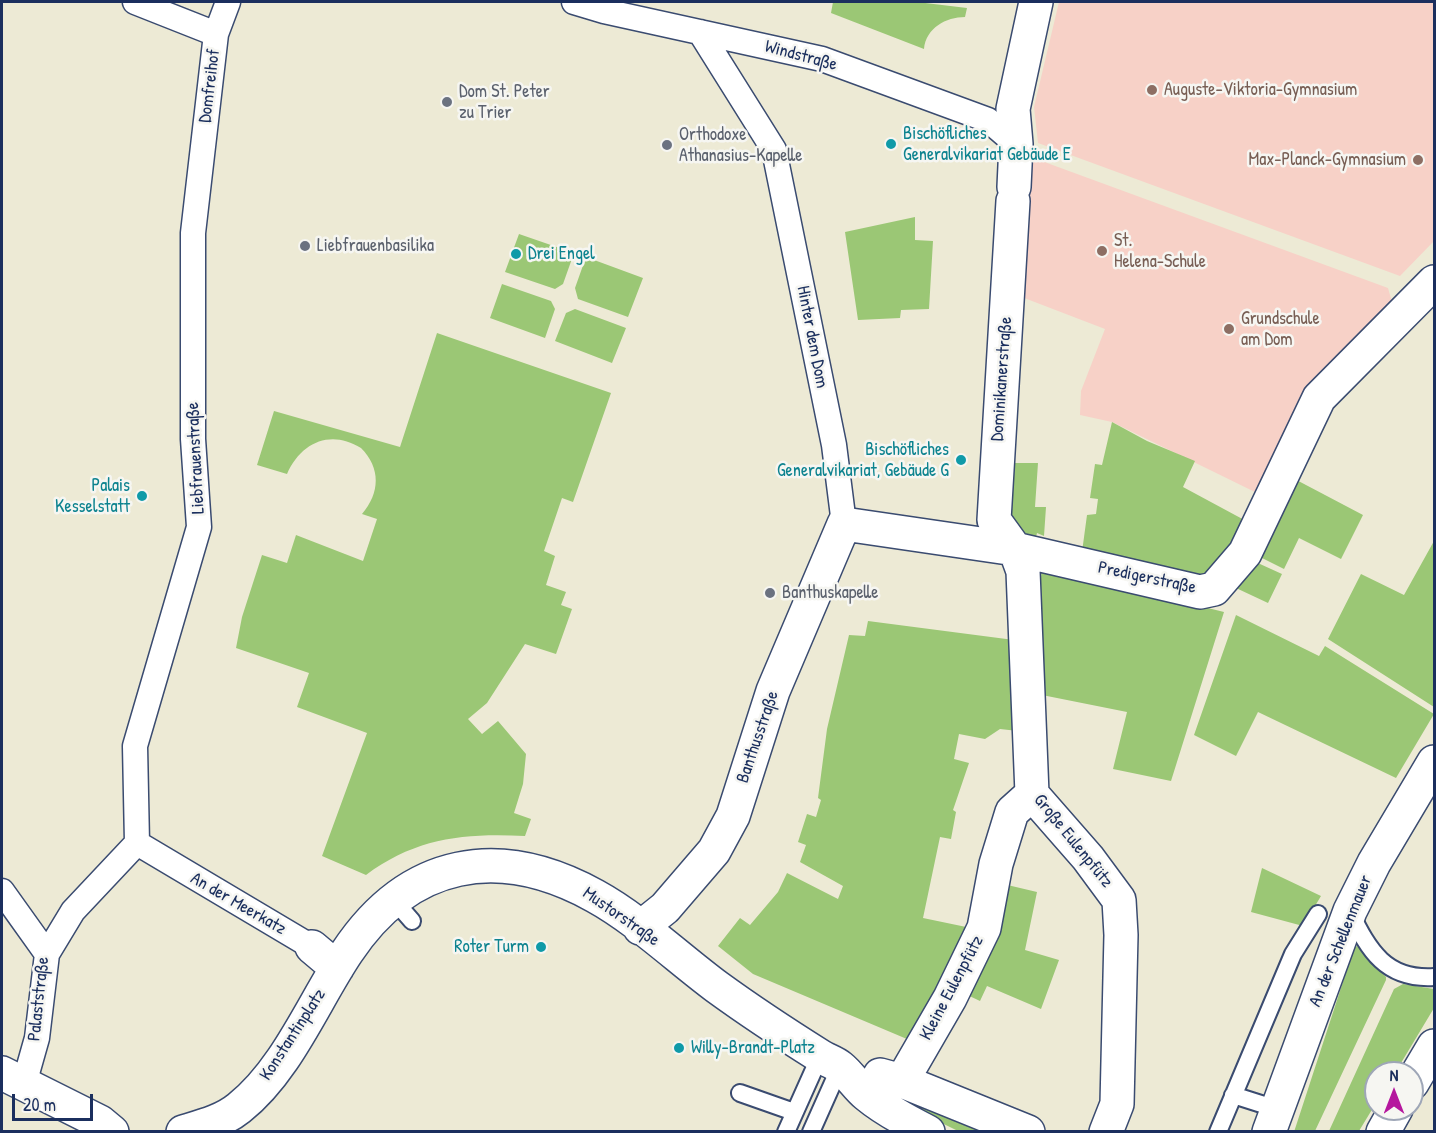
<!DOCTYPE html>
<meta charset="utf-8">
<style>
body{margin:0}
#map{position:relative;width:1436px;height:1133px;overflow:hidden;background:#edead5;font-family:"Patrick Hand",sans-serif}
canvas{display:block}
.frame{position:absolute;inset:0;border:3px solid #1b2f5e;pointer-events:none}
.north{position:absolute;left:1364px;top:1061px;width:60px;height:60px;box-sizing:border-box;background:#f6f6f2;border:2px solid #9ea6b7;border-radius:50%;rotate:0deg;font-size:16px;font-weight:700;line-height:24px;text-align:center;color:#1b2f5e}
.north::after{content:'';display:block;margin:auto;width:21px;height:27px;background:#b5179e;clip-path:polygon(50% 0,100% 100%,50% 72%,0 100%)}
.scale{position:absolute;left:12px;top:1094px;width:81px;height:27px;box-sizing:border-box;border:3px solid #1b2f5e;border-top:0;padding-left:8px;font-size:18px;line-height:21px;white-space:nowrap;color:#1b2f5e;-webkit-text-stroke:4px #f6f6f2;paint-order:stroke}
</style>
<div id="map">
<canvas width="1436" height="1133"></canvas>
<div class="frame"></div>
<div class="north">N</div>
<div class="scale">20 m</div>
</div>
<script>
const ctx = document.querySelector('canvas').getContext('2d');
ctx.lineJoin = 'round';
function paint(path, color) {
  ctx.fillStyle = color;
  ctx.fill(path, 'evenodd');
}
function trace(path, color, width, dash) {
  ctx.strokeStyle = color;
  ctx.lineWidth = width;
  ctx.lineCap = dash ? 'butt' : 'round';
  ctx.setLineDash(dash || []);
  ctx.stroke(path);
}
function drawText(font, color, halo, rows, align = 'center') {
  ctx.font = font + ' "Patrick Hand",sans-serif';
  ctx.lineWidth = 5;
  ctx.setLineDash([]);
  ctx.textBaseline = 'middle';
  ctx.strokeStyle = halo;
  ctx.fillStyle = color;
  for (const [text, x, y, turn = 0] of rows) {
    ctx.save();
    ctx.translate(x, y);
    ctx.rotate((+turn || 0) * Math.PI / 180);
    ctx.textAlign = isNaN(turn) ? turn : align;
    if (halo) ctx.strokeText(text, 0, 0);
    ctx.fillText(text, 0, 0);
    ctx.restore();
  }
}
paint(new Path2D(`
 M1059 2H1434V241L1400 276 1038 143 1034 107Z
 M1028 156 1388 288 1392 302 1259 494 1112 422 1080 415 1081 391 1105 329 1019 296Z`), '#f7d1c7');
paint(new Path2D(`
 M833 2H917L967 8 965 17C946 17 926 28 924 49L831 13Z
 M915 217V240L933 241 929 309 901 310 900 318 858 320 845 232Z
 M519 234 574 253 563 284 555 289 505 272Z
 M586 257 643 278 628 317 578 299 575 288Z
 M502 284 551 301 555 309 545 338 490 318Z
 M575 309 626 328 612 363 555 341 566 313Z
 M437 333 611 393 573 502 562 498 544 551 555 556 546 585 566 592 561 605 572 609 556 654 525 644 487 703 468 719 482 734 498 721 526 754 523 784 514 813 531 819 525 836C463 833 416 838 366 875L322 856 367 733 297 707 309 673 236 648 242 617 262 555 287 563 296 535 363 561 377 519 362 514C380 493 381 468 361 448 331 429 301 442 287 474L257 465 274 411 400 447Z
 M1112 422 1147 441 1195 461 1183 487 1248 522 1208 579 1082 552 1087 515 1096 514 1098 499 1090 498 1095 464 1102 465Z
 M1004 463H1038L1035 507H1046L1044 536 1037 533 1035 541C1005 527 1008 492 1004 463Z
 M1287 475 1363 515 1341 559 1299 538 1284 569 1252 553Z
 M1434 541V707L1328 639 1361 574 1404 595Z
 M1249 559 1282 574 1268 603 1236 588Z
 M1042 567 1224 612 1171 781 1113 769 1127 712 1037 694 1034 642Z
 M1236 615 1319 656 1325 646 1434 714 1396 778 1258 712 1236 756 1194 735Z
 M868 621 1014 640 1018 731 1000 729 985 739 959 734 954 759 969 763 953 810 956 812 951 839 940 837 923 918 971 928 914 1042 753 974 718 946 740 918 750 925 778 892 787 873 838 899 843 886 800 862 806 845 798 842 807 814 816 817 821 800 818 798 827 729 849 635 865 636Z
 M1262 868 1321 896 1303 926 1251 912Z
 M999 883 1037 892 1025 950 1059 960 1041 1009 987 986 980 1001 961 992Z
 M1357 946 1386 977V980L1315 1131 1294 1132 1354 948Z
 M1403 984 1434 989V1008L1395 1073H1376V1103L1359 1131H1329L1394 989Z
 M869 1078 1003 1131H958L901 1103Z`), '#9bc775');
const service = new Path2D(`
 M392 898 412 921
 M1350 912C1369 951 1386 980 1434 977
 M740 1093 794 1112
 M1233 1095 1277 1109
 M786 1132 820 1056
 M811 1132 840 1067
 M1218 1132 1293 954 1318 914`);
const pedestrian = new Path2D(`
 M135 2 216 34 193 233V439L199 527 135 746 137 843
 M574 2 604 11 822 59 988 120 1016 144
 M700 32 774 150 834 445 844 524
 M216 34 228 2
 M137 843 312 947
 M2 891 47 954
 M24 1084 37 1038 47 954 73 911 137 843`);
const minor = new Path2D(`
 M1014 187 1016 144 1013 109 1036 2
 M1013 201 994 520 1015 549 1023 571 1032 794 1088 858 1119 900 1121 935 1117 1104 1106 1132
 M640 928 665 908 714 851 733 816 773 691 844 524 1015 549 1200 592 1214 589 1245 553 1319 398 1434 282
 M312 947 337 968
 M2 1073 100 1122 112 1132
 M880 1075 902 1081 1028 1132
 M902 1081 950 998 984 928 996 864 1012 812 1032 794
 M183 1132C203 1126 223 1121 239 1108 287 1070 314 1001 347 952 409 859 499 843 595 896 637 919 678 958 717 987 750 1011 785 1034 820 1056 826 1060 834 1062 840 1067 850 1075 857 1087 867 1095 885 1110 906 1121 928 1132`);
const secondary = new Path2D(`
 M1412 1083 1434 1046
 M1269 1132 1350 911 1374 863 1434 762
 M1383 1132 1396 1109`);
trace(service, '#3a4b70', 20);
trace(pedestrian, '#3a4b70', 27);
trace(minor, '#3a4b70', 36);
trace(secondary, '#3a4b70', 36);
trace(service, '#fff', 16);
trace(pedestrian, '#fff', 24);
trace(minor, '#fff', 33);
trace(secondary, '#fff', 33);
for (const [x, y, r, color] of [
 [1152,90,6,"#8d6e63"],
 [447,102,6,"#6b7280"],
 [891,144,6,"#0f9aa8"],
 [667,145,6,"#6b7280"],
 [1418,160,6,"#8d6e63"],
 [305,246,6,"#6b7280"],
 [1102,251,6,"#8d6e63"],
 [516,254,6,"#0f9aa8"],
 [1229,329,6,"#8d6e63"],
 [961,460,6,"#0f9aa8"],
 [142,496,6,"#0f9aa8"],
 [770,593,6,"#6b7280"],
 [541,947,6,"#0f9aa8"],
 [679,1048,6,"#0f9aa8"]
]) {
  const dot = new Path2D();
  dot.arc(x, y, r, 0, 2 * Math.PI);
  ctx.fillStyle = color;
  ctx.fill(dot);
  trace(dot, '#f6f6f2', 2);
}
drawText('18px', '#1b2f5e', '#f6f6f2', [
 ["Windstraße",801,56,15],
 ["Domfreihof",210,86,-83],
 ["Hinter dem Dom",812,337,79],
 ["Dominikanerstraße",1002,379,-86],
 ["Liebfrauenstraße",196,458,-93],
 ["Predigerstraße",1147,578,12],
 ["Banthusstraße",758,737,-71],
 ["Große Eulenpfütz",1073,841,51],
 ["An der Meerkatz",238,904,30],
 ["Mustorstraße",621,917,35],
 ["An der Schellenmauer",1341,941,-68],
 ["Kleine Eulenpfütz",952,988,-62],
 ["Palaststraße",39,999,-84],
 ["Konstantinplatz",293,1035,-57]
]);
drawText('18px', '#785e54', '#f6f6f2', [
 ["Auguste-Viktoria-Gymnasium",1164,90],
 ["Max-Planck-Gymnasium",1406,160,"right"],
 ["St.",1114,241],
 ["Helena-Schule",1114,262],
 ["Grundschule",1241,319],
 ["am Dom",1241,340]
], 'left');
drawText('18px', '#5b616d', '#f6f6f2', [
 ["Dom St. Peter",459,92],
 ["zu Trier",459,113],
 ["Orthodoxe",679,135],
 ["Athanasius-Kapelle",679,156],
 ["Liebfrauenbasilika",317,246],
 ["Banthuskapelle",782,593]
], 'left');
drawText('18px', '#0d838f', '#f6f6f2', [
 ["Bischöfliches",903,134],
 ["Generalvikariat Gebäude E",903,155],
 ["Drei Engel",528,254],
 ["Bischöfliches",949,450,"right"],
 ["Generalvikariat, Gebäude G",949,471,"right"],
 ["Palais",130,486,"right"],
 ["Kesselstatt",130,507,"right"],
 ["Roter Turm",529,947,"right"],
 ["Willy-Brandt-Platz",691,1048]
], 'left');
</script>
